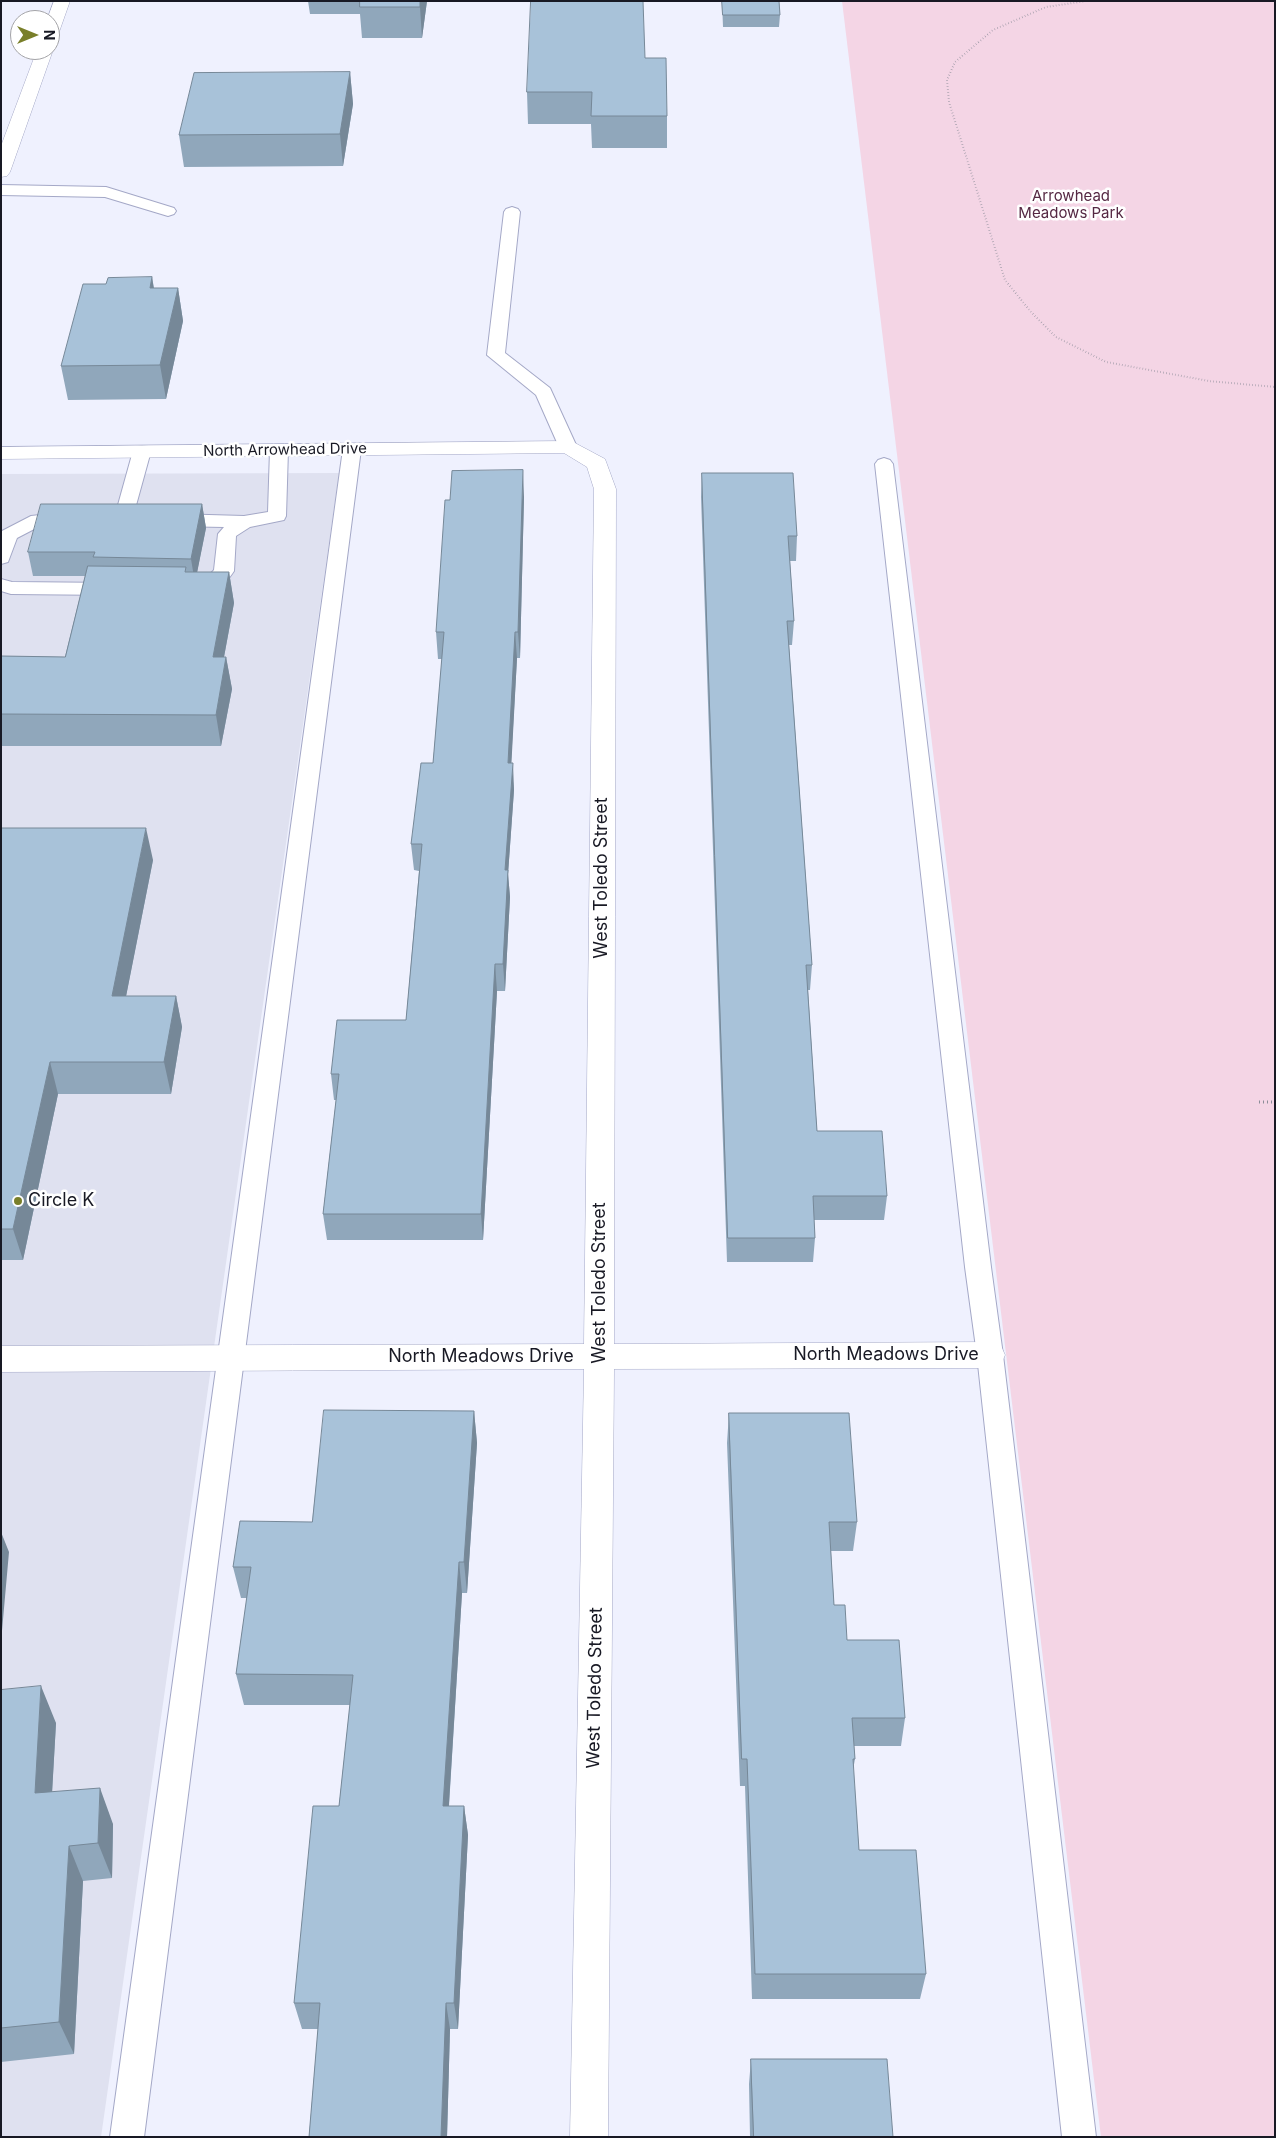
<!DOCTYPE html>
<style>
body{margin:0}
#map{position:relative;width:1276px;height:2138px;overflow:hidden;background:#eff1fe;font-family:Inter,sans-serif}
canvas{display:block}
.frame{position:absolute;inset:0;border:2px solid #181924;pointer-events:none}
.north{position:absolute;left:10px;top:10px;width:50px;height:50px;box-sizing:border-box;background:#fff;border:1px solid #a3a3a7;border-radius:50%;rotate:90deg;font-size:14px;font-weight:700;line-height:20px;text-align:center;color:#181924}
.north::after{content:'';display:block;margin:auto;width:18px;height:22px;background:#797f2a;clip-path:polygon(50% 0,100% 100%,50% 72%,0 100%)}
</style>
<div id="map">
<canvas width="1276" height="2138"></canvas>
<div class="frame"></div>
<div class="north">N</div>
</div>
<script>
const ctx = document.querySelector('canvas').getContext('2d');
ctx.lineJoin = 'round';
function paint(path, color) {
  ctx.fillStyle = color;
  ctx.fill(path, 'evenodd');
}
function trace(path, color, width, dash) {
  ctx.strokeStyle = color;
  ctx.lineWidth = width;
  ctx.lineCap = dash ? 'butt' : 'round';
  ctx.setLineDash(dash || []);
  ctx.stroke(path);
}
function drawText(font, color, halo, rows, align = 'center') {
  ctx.font = font + ' Inter,sans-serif';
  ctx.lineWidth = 5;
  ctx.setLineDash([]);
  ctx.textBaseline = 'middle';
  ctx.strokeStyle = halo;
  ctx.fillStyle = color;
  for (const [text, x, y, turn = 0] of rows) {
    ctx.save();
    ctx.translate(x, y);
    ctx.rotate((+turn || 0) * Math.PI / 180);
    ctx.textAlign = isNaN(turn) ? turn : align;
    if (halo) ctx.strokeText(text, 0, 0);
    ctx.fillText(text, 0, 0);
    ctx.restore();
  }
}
paint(new Path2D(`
 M339 473 101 2137H1V474Z`), '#dfe1f0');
paint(new Path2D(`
 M842 1H1275V2137H1101Z`), '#f4d5e5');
const lane = new Path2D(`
 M1 185 106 187 174 208 176 211 174 214 168 216 105 197 1 195Z
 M512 207 518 209 520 212 505 353 550 388 577 447 574 451 568 452 562 451 559 447 536 395 487 355 504 212 506 209Z
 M352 444 358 445 361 449 144 2137H110L343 449 346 445Z
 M279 445 285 446 288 450 286 516 284 520 250 527 236 536 234 571C224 586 212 600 193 595L190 591 193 587 200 585 214 570 218 534 224 527 173 526 166 524 164 520 166 516 173 514 244 516 268 512 270 450 273 446Z
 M142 446 148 447 151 451 135 509 133 513C120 516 106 521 93 518L91 514 93 510 118 505 133 451 136 447Z
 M884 458 890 460 893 464 991 1267 1003 1355 1096 2137H1062L977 1355 965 1267 875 464 878 460Z
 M67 512 74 514 76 518 74 522 42 525 17 538 8 562 1 564 2 531 31 516Z
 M1 579 12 582 114 583 121 585 124 589 121 593 114 595 11 594 1 591Z`);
const street = new Path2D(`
 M568 441 575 443 605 459 616 489 614 1344 990 1342 1001 1346 1005 1355 1001 1364 990 1368 614 1369 608 2137H570L584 1369 1 1372V1346L584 1344 594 489 587 467 564 453 1 459V447Z`);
const secondary = new Path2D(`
 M54 1H70L58 35 56 39 50 40V20H47Z
 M50 46 53 50 10 172 7 176 1 177V146L37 50H50Z`);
trace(lane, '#a4a8c7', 2);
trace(street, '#a4a8c7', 1);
trace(secondary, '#a4a8c7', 1);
trace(new Path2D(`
 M1086 1 1046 7 993 30 955 62 947 80 949 102 1005 280 1031 312 1056 337 1106 362 1209 381 1275 387`), '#8c8d99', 2, [0.5, 2.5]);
trace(new Path2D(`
 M1259 1102H1275`), '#8c8d99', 3, [1, 3]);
paint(lane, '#fff');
paint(street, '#fff');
paint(secondary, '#fff');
paint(new Path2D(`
 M308 1H427L422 38H362L360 14H310Z
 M722 1H779L780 15 779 27H723Z
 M645 58 667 116V148H592L591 124H528L527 92Z
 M350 72 353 104 343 166 184 167 179 135Z
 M152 277 154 288H178L183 321 166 399 68 400 61 366 106 284Z
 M702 473 797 536 796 561H790L794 621 792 645H789L812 965 810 990H808L817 1131 887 1196 884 1220H814L815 1238 813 1262H727L701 497Z
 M524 497 520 658H517L511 763 514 790 508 874 510 897 505 991H497L483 1240H327L323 1214 336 1100H334L331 1074 406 1020 419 871 414 870 411 844 433 763 442 659H438L436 632Z
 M202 504 206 528 197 572H229L234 603 224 657H226L232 689 221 746H1V656L65 657 85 576H33L28 552Z
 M1 828 153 860 126 996H176L182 1027 171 1094H58L23 1260H1Z
 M474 1411 477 1443 467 1593H462L449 1806H464L468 1835 458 2029H450L447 2137H309L318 2029H302L294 2003 339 1806 350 1705H244L236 1674 247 1598H241L233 1567 312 1522Z
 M729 1413 857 1522 853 1551H831L834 1605 847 1640 905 1718 901 1746H854L855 1759 853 1770 859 1850 926 1974 920 1999H752L745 1786H740L727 1443Z
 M1 1690 56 1723 52 1792 113 1824 112 1878 83 1881 74 2054 1 2062Z
 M751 2059 893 2137H750L749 2084Z`), '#90a7bb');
paint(new Path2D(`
 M420 1H427L422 38 420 7Z
 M350 72 353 104 343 166 340 134Z
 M152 277 157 311 150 288Z
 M178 288 183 321 166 399 160 365Z
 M523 470 524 497 520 658 518 632Z
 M202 504 206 528 195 583 191 559Z
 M229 572 234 603 218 689 213 657Z
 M515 632 517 658 510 790 508 763Z
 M226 657 232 689 221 746 216 715Z
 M513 763 514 790 508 874 510 897 505 991 503 964 505 870Z
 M146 828 153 860 120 1027 112 996Z
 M495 964 497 991 483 1240 481 1214Z
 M176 996 182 1027 171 1094 164 1062Z
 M50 1062 58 1094 23 1260 13 1229Z
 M474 1411 477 1443 467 1593 464 1562Z
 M1 1532 9 1552 1 1642Z
 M459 1562 462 1593 447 1835 443 1806Z
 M41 1686 56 1723 50 1829 35 1793Z
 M100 1788 113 1824 112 1878 98 1843Z
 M464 1806 468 1835 458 2029 454 2003Z
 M69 1846 83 1881 74 2054 59 2022Z
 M446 2003 450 2029 447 2137H441Z`), '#768898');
const building = new Path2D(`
 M360 1H420V7H360Z
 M531 1H643L645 58H666L667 116H591L592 92H527Z
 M722 1H779L780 15H723Z
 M350 72 340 134 179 135 194 73Z
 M152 277 150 288H178L160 365 61 366 83 284H106L108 278Z
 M523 470 518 632H515L508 763H513L505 870H508L503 964H495L481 1214H323L339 1074H331L337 1020H406L422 844H411L421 763H433L444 632H436L445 500H450L452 471Z
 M702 473H793L797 536H788L794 621H787L812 965H806L817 1131H882L887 1196H813L815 1238H728Z
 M41 504H202L191 559 93 557 95 552H28Z
 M88 566 186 567 185 572H229L213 657H226L216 715 1 714V656L65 657Z
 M1 828H146L112 996H176L164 1062H50L13 1229H1Z
 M324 1410 474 1411 464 1562H459L443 1806H464L454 2003H446L441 2137H309L320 2003H294L313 1806H339L353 1675 236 1674 251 1567H233L240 1521 312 1522Z
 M729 1413H849L857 1522H829L834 1605H845L847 1640H899L905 1718H852L855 1759H853L859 1850H916L926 1974H755L747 1759H742Z
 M41 1686 35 1793 100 1788 98 1843 69 1846 59 2022 1 2028V1690Z
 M751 2059H887L893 2137H754Z`);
paint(building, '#a8c2d9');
trace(building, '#768898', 1);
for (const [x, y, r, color] of [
 [18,1201,5,"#797f2a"]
]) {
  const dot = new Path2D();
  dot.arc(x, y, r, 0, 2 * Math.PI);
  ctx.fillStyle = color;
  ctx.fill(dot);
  trace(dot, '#fff', 2);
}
drawText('15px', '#552843', '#fff', [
 ["Arrowhead",1071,196],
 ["Meadows Park",1071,213]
]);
drawText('15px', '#181924', '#fff', [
 ["North Arrowhead Drive",285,450,-1]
]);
drawText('18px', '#181924', '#fff', [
 ["West Toledo Street",602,878,-90],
 ["West Toledo Street",600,1283,-90],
 ["North Meadows Drive",886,1355],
 ["North Meadows Drive",481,1357],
 ["West Toledo Street",595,1688,-89]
]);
drawText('18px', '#181924', '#fff', [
 ["Circle K",28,1201]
], 'left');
</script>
